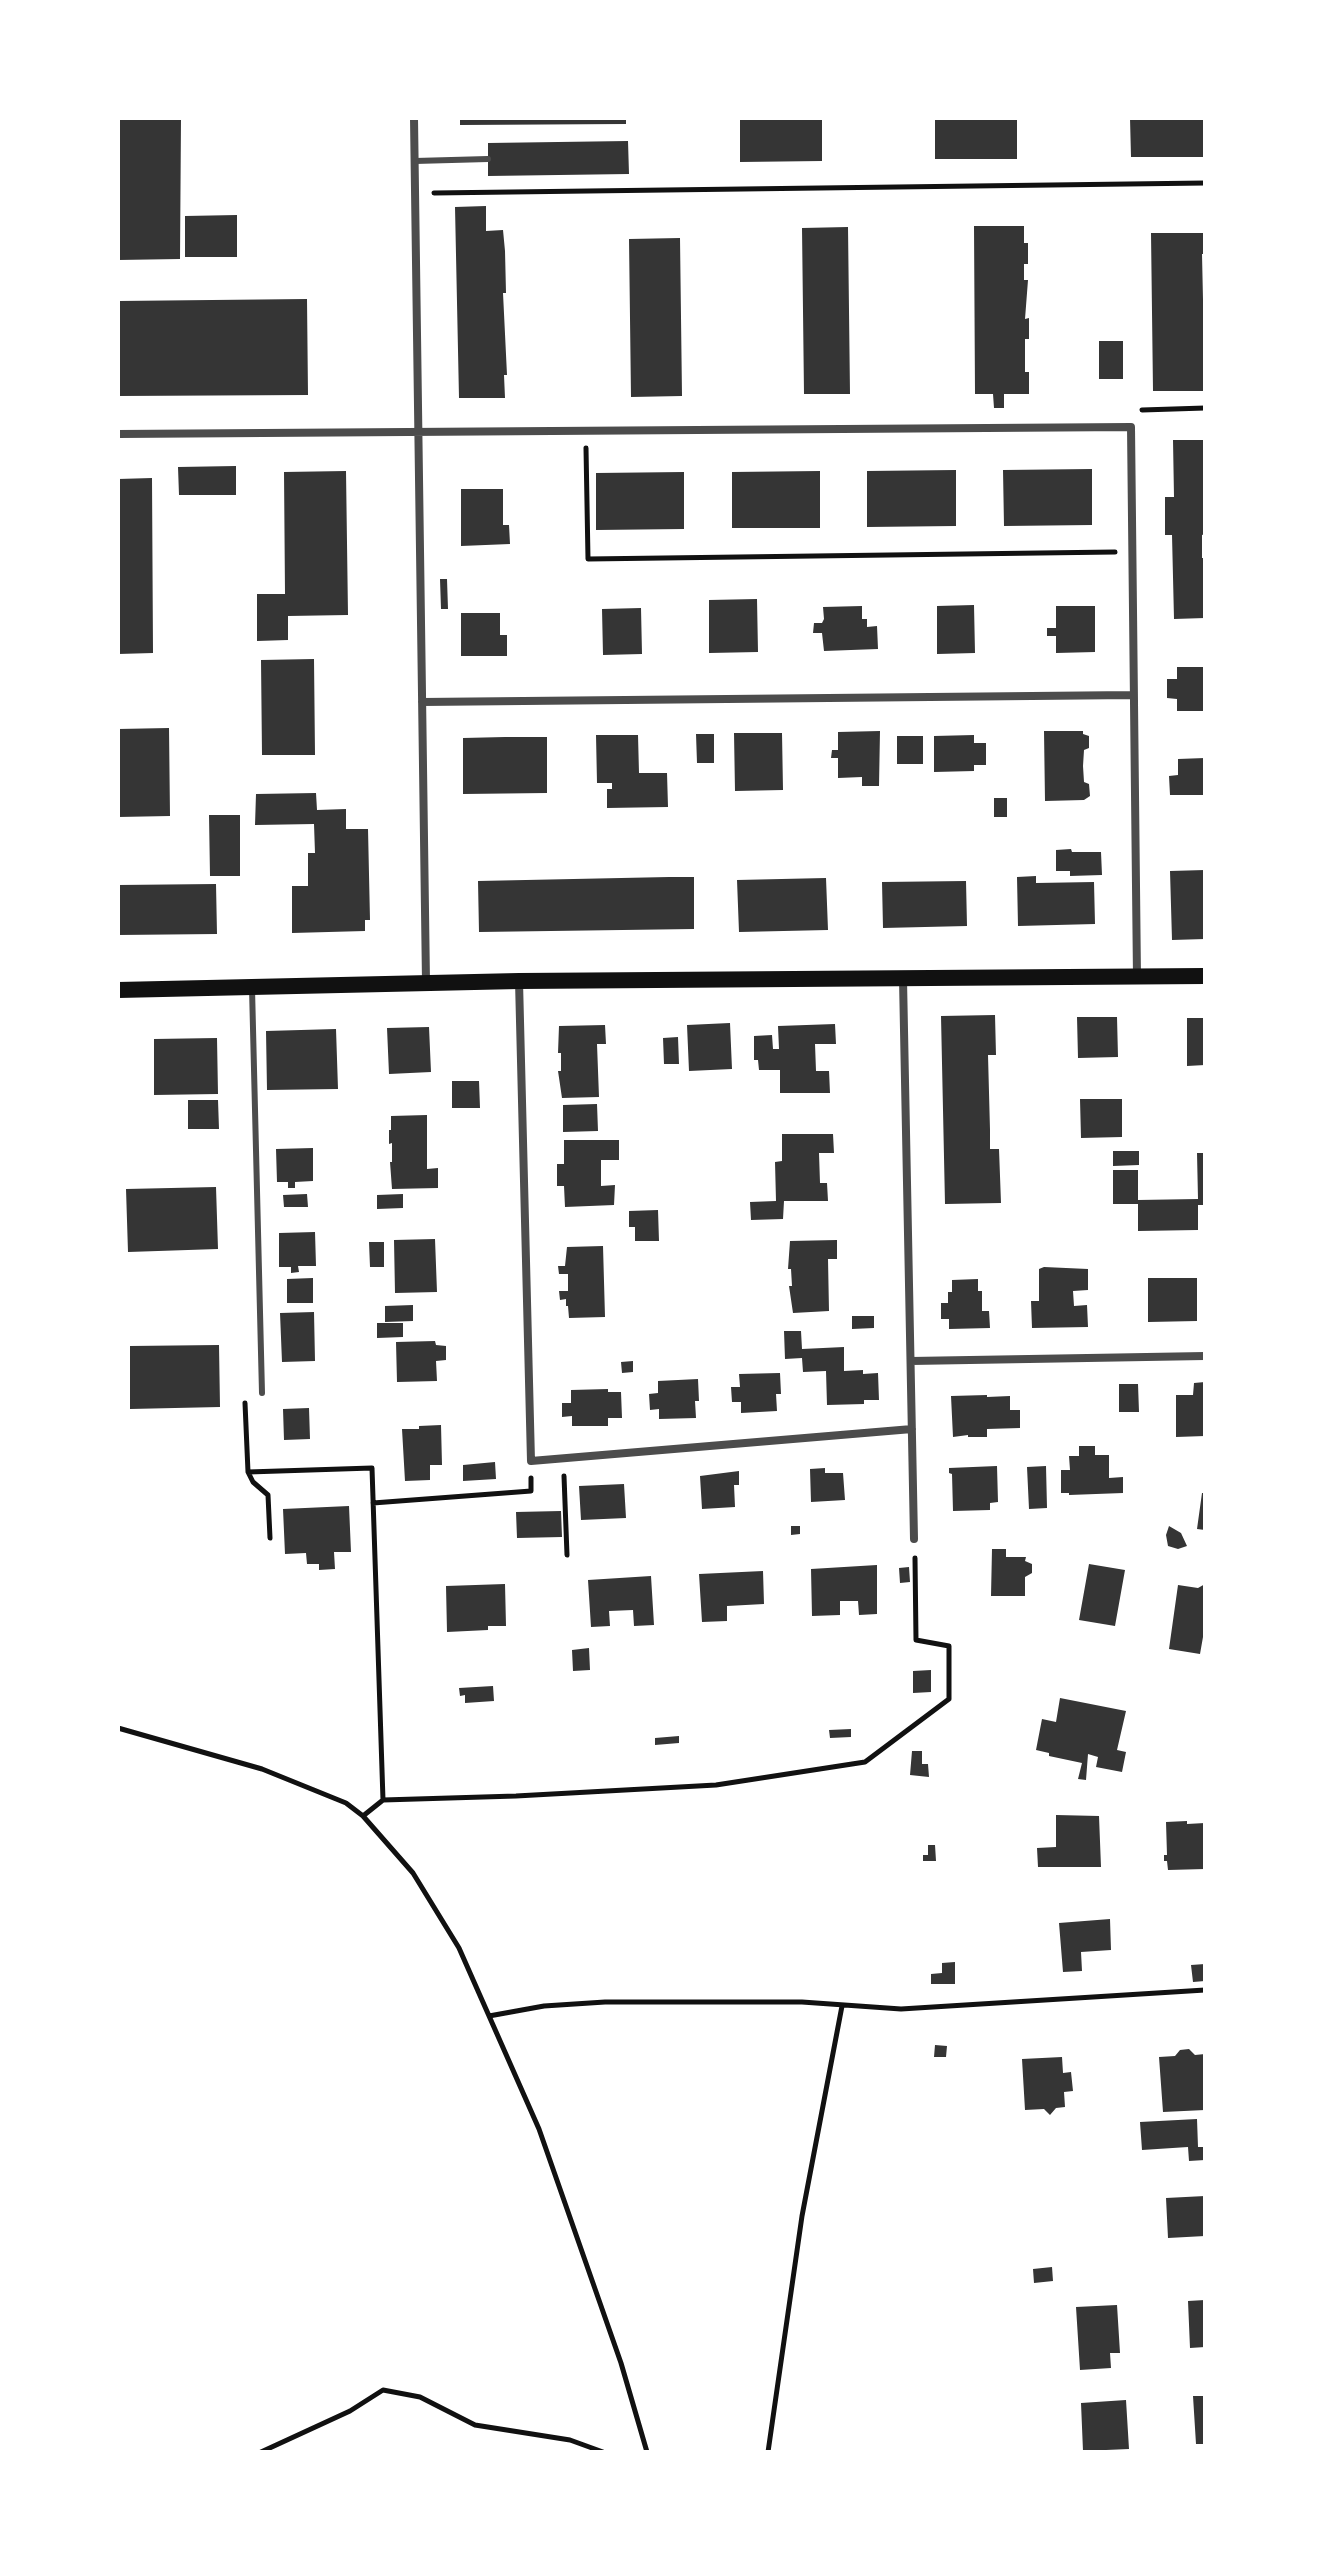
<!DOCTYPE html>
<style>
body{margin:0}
#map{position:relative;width:1323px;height:2570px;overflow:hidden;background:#fff;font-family:"PT Sans Narrow",sans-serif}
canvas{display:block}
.frame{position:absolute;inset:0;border:120px solid #fff;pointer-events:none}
</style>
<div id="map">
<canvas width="1323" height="2570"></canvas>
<div class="frame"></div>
</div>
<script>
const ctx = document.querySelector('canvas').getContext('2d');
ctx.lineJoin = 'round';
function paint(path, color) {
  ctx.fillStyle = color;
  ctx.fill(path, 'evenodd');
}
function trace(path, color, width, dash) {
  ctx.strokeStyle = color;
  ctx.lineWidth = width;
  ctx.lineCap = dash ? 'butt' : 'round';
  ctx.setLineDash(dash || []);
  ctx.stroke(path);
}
paint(new Path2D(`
 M118 118H181L180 259 118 260Z
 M460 118H626V124L460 125Z
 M740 118H822V161L740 162Z
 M935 118H1017V159H935Z
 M1130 118H1205V157H1131Z
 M628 141 629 174 488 176V143Z
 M486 206V231L503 230 505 251 506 293H503L507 375H504L505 398H459L455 207Z
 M237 215V257H185V216Z
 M974 226H1024V243H1028V264H1024V280H1028L1025 319 1029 318V339H1025V372H1029V394H1004V408H994L993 394H975Z
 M848 227 850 394H804L802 228Z
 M1151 233H1204V254H1202L1205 391H1153Z
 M680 238 682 396 631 397 629 239Z
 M307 299 308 395 118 396V301Z
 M1099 341H1123V379H1099Z
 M1173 440H1205V534L1202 535V558H1205V618L1174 619 1172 535H1165V497H1174Z
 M236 466V495H179L178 467Z
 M1092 469V525L1004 526 1003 470Z
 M956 470V526L867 527V471Z
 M346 471 348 615 288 616V640L257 641V594H285L284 472Z
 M820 471V528H732V472Z
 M684 472V529L596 530V473Z
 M152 478 153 653 118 654V479Z
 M461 489H503V525H509L510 544 461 546Z
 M440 579H447L448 609H441Z
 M757 599 758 652 709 653V600Z
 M974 605 975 653 937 654V606Z
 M862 606V619H867V627L877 626 878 649 824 651 822 633H813L814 623H822L824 619 823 607Z
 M1056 606H1095V652L1056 653V636H1047V628H1056Z
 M641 608 642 654 603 655 602 609Z
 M461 613H500V635H507V656H461Z
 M314 659 315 755H262L261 660Z
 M1177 667H1205V711H1177V699L1167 698V679H1177Z
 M169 728 170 816 118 817V729Z
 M880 731 879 786H862V777L838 778V758H831L832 750H838V732Z
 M1044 731H1083V734L1089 736V748L1084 750 1083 766 1084 782 1089 784 1090 796 1084 800 1045 801Z
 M734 733H782L783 790 735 791Z
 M696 734H714V763H697Z
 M596 735H638L639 773H667L668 807 607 808V789H612V783H597Z
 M974 735V743H986V765H974V771L934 772V736Z
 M897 736H923V764H897Z
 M505 737H547V793L463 794V738Z
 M1205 758V795H1170L1169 776 1178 775V759Z
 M316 793 317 810 346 809V829H368L370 920H365V931L292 933V886H308V853H315L314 824 255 825 256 794Z
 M994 798H1007V817H994Z
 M209 815H240V876H210Z
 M1071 849 1072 852H1101L1102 875 1070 876V871H1056V850Z
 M1205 870V939L1172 940 1170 871Z
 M1036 876V883L1094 882 1095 924 1018 926 1017 877Z
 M669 877H694V929L479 932 478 881Z
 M826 878 828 930 739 932 737 880Z
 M966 881 967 926 883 928 882 882Z
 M216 884 217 934 118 935V885Z
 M995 1015 996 1055H988L990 1130V1149H999L1001 1203 945 1204 941 1016Z
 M1077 1017H1117L1118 1057 1078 1058Z
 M1187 1018H1205V1065L1187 1066Z
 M730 1023 732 1069 689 1071 687 1025Z
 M835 1024 836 1044H815L816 1071H829L830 1093H780V1070H759L758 1060H754V1036L772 1035 773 1049H779L778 1026Z
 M605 1025 606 1044H597L599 1097 562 1098 558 1071H561V1053H558L559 1026Z
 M429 1027 431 1072 389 1074 387 1028Z
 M336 1029 338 1089 267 1090 266 1031Z
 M678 1037 679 1064H664L663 1038Z
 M217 1038 218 1094 154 1095V1039Z
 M452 1081H479L480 1108H452Z
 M1080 1099H1122V1137L1081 1138Z
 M188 1100H218L219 1129H188Z
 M597 1104 598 1131 563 1132V1105Z
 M427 1115V1169L438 1168V1188L392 1189 390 1162H392V1143L389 1144V1130H391V1116Z
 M782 1134H833L834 1153H819L820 1183H827L828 1201H784L783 1219 751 1220 750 1202 776 1201 775 1162 782 1161Z
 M564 1140H619V1160H601V1186L615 1185 614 1205 565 1207 564 1186H557V1164H564Z
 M313 1148V1181L295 1182V1188H288V1182H277L276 1149Z
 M1113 1151H1139V1165L1113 1166Z
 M1197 1153H1205V1205H1198V1230L1138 1231V1204H1113V1170H1138V1200L1198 1199Z
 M216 1187 218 1249 128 1252 126 1189Z
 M307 1194 308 1207H284L283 1195Z
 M403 1194V1208L377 1209V1195Z
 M658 1210 659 1241H635V1227H629V1211Z
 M315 1232 316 1266H298L299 1272 291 1273V1267H279V1233Z
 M435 1239 437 1292 395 1293 394 1240Z
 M837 1240V1259H828L829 1311 793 1313 789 1286H792L791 1269H788L790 1241Z
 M369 1242H384V1267H370Z
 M603 1246 605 1317 569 1318 568 1306H566V1299L560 1300 559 1291H568V1274H559L558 1266H565L567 1247Z
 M1044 1267 1088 1269V1290L1073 1291 1074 1306 1087 1305 1088 1327 1032 1328 1031 1301H1039V1269Z
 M313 1278V1303H287V1279Z
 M1148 1278H1197V1321L1148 1322Z
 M978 1279V1291H982V1311H989L990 1328 949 1329V1319H941V1303H948V1292H952V1280Z
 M413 1305V1321L385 1322V1306Z
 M314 1312 315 1361 282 1362 280 1313Z
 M852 1316H874V1328L852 1329Z
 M377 1323H403V1337L377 1338Z
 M784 1331H801L802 1349 844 1347V1371L863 1370V1374L878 1373 879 1400H864V1404L827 1405 826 1371 803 1372 802 1358 785 1359Z
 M435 1341 436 1345 446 1346V1360L436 1361 437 1381 397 1382 396 1342Z
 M219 1345 220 1407 130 1409V1346Z
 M633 1361V1372L622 1373 621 1362Z
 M780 1373 781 1394H776L777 1411 741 1413V1402H732L731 1387H740L739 1374Z
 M698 1379 699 1401H695L696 1418 659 1419V1409L650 1410 649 1394 658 1393V1381Z
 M1205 1382V1436L1176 1437V1395H1193L1194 1383Z
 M1119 1384H1138L1139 1412H1119Z
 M608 1389V1392H621L622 1418H608V1426H572V1416L562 1417V1403H571V1390Z
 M987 1395V1397L1010 1396V1410H1020V1428L987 1429V1437H968V1435L953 1437 951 1396Z
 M309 1408 310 1439 284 1440 283 1409Z
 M441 1425 442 1465H430V1480L405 1481 402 1429H419V1426Z
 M1079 1446H1095V1455H1109V1478L1123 1477V1493L1069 1495V1493H1061V1470H1070L1069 1456H1079Z
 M495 1462 496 1479 463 1481V1465Z
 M997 1466 998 1502 990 1503V1510L953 1511 952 1474 949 1473V1468Z
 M1046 1466 1047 1508 1029 1509 1027 1467Z
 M825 1468V1473H843L845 1500 811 1502 810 1469Z
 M739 1471V1485H734L735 1507 702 1509 700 1476Z
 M624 1484 626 1518 581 1520 579 1486Z
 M1202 1493H1205V1530L1197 1529Z
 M349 1506 351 1552H334L335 1569 319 1570V1564H307L306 1553 285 1554 283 1509Z
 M561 1511 562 1537 517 1538 516 1512Z
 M791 1526H800V1534L791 1535Z
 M1169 1526 1181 1533 1187 1546 1178 1549 1168 1546 1166 1535Z
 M992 1549H1006V1557H1026L1025 1561 1032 1564V1573L1025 1577V1596H991Z
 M1089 1564 1125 1570 1115 1626 1079 1620Z
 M877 1565V1614L859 1615 858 1601H840V1615L812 1616 811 1569Z
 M909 1567 910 1582 900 1583 899 1568Z
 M763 1571 764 1604 727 1606V1621L702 1622 699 1574Z
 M651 1576 654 1625 634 1626 633 1610 609 1611 610 1626 591 1627 588 1580Z
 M505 1584 506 1626H488V1630L447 1632 446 1586Z
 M1205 1584V1636L1203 1637 1200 1654 1169 1649 1178 1585 1198 1588Z
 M589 1648 590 1670 573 1671 572 1650Z
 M931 1670V1692L913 1693V1671Z
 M493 1686 494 1701 465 1703V1695L460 1696 459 1688Z
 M1060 1698 1126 1711 1117 1750 1126 1752 1122 1772 1096 1767 1098 1757 1088 1754 1086 1780 1078 1779 1082 1763 1049 1756V1753L1036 1750 1042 1719 1056 1722Z
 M851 1729V1737L830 1738 829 1730Z
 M679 1736V1743L655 1745V1738Z
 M912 1751H922V1764H928L929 1777 910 1775Z
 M1056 1815 1099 1816 1101 1867H1038L1037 1848 1056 1847Z
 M1187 1821V1824L1205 1823V1869L1168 1870 1167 1861H1164V1855H1167L1166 1822Z
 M928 1845H935L936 1861H923V1855H928Z
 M1110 1919 1111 1950 1081 1952 1082 1971 1063 1972 1059 1923Z
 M955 1962V1984H931V1974L942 1973V1963Z
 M1205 1964V1981L1193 1982 1191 1965Z
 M935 2045 947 2046 946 2057H934Z
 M1189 2049 1195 2055 1205 2054V2110L1163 2112 1159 2057 1175 2056 1180 2050Z
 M1062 2057 1063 2073 1071 2072 1073 2091 1064 2092 1065 2107 1056 2108 1050 2115 1044 2109 1025 2110 1022 2059Z
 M1197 2119 1198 2147H1205V2160L1189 2161 1188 2147 1142 2150 1140 2122Z
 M1205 2196V2236L1168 2238 1166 2198Z
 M1052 2267 1053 2281 1034 2283 1033 2269Z
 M1205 2300V2347L1190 2348 1188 2301Z
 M1117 2305 1120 2353H1110L1111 2368 1080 2370 1076 2307Z
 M1193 2396H1205V2444H1196Z
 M1126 2400 1129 2449 1083 2451 1081 2403Z`), '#353535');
trace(new Path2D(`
 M434 193 1205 183
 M1142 410 1205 408
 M586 448 588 559 1115 552
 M245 1403 248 1472 253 1482 268 1495 270 1538
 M248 1472 372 1468 383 1800
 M564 1476 567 1555
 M373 1503 531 1491V1478
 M118 1728 262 1769 346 1803 363 1816 413 1873 459 1948 539 2129 621 2363 647 2452
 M363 1816 383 1800 516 1796 716 1785 865 1762 949 1699V1646L916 1640 915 1558
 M489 2016 544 2006 605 2002H802L901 2009 1205 1990
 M261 2452 350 2411 383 2390 420 2397 475 2425 570 2440 603 2452
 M768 2452 802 2216 842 2006`), '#111', 5);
trace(new Path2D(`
 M415 161 488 159
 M252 988 262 1393`), '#4c4c4c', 6);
trace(new Path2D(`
 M414 118 426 982
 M118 434 1131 427 1137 977
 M422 702 1133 695
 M903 979 914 1539
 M519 981 531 1461 912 1429
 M911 1361 1205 1356`), '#4c4c4c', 8);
trace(new Path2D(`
 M118 990 519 981 1205 976`), '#111', 16);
</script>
